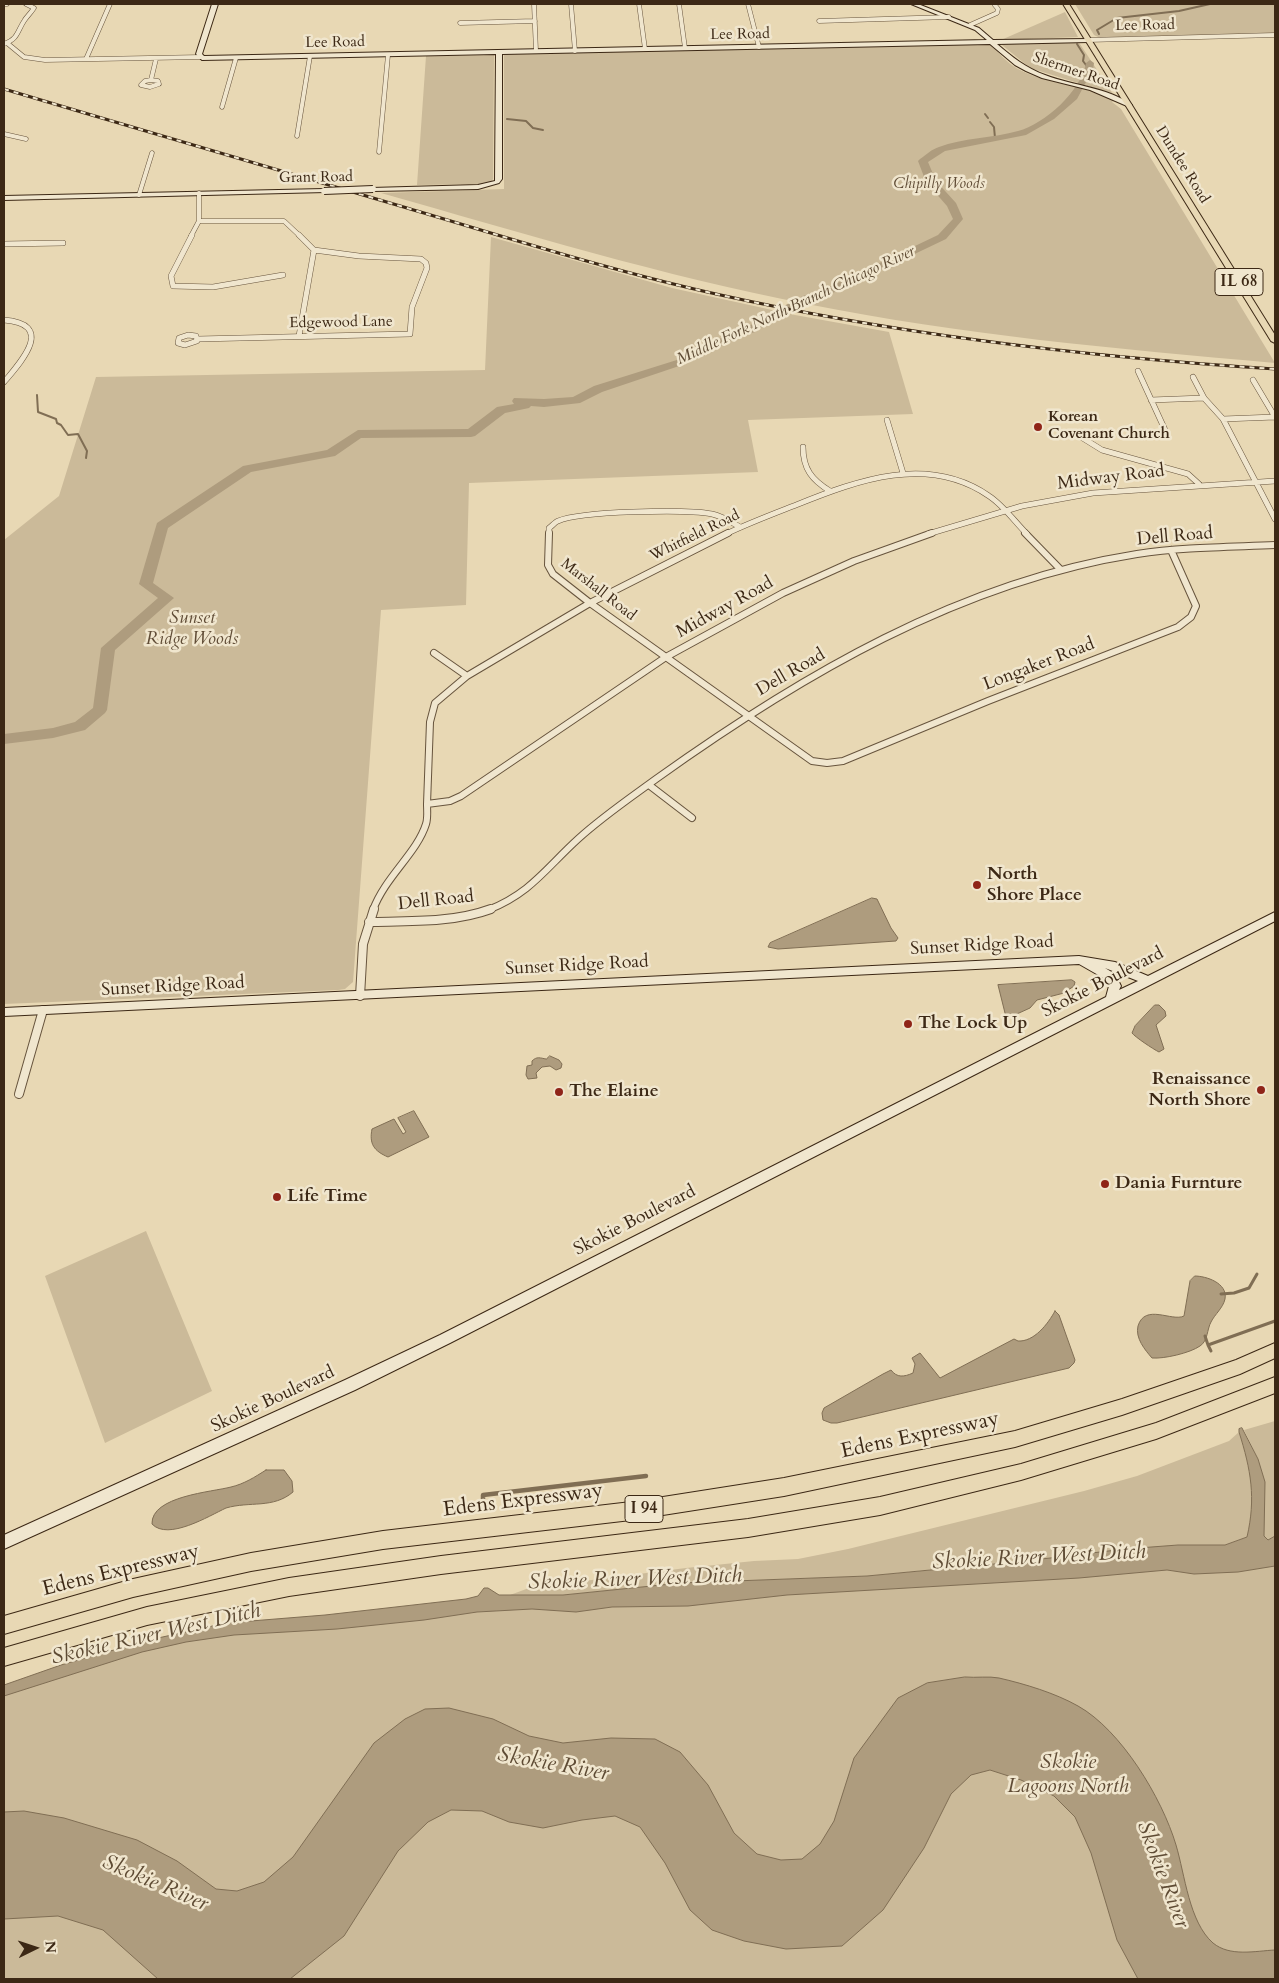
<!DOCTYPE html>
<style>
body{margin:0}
#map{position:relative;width:1279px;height:1983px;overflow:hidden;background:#e8d8b4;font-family:Cardo,serif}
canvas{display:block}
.frame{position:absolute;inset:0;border:5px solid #3c2815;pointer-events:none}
.north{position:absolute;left:10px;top:1923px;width:50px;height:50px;-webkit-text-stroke:4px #f0e6ce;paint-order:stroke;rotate:86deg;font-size:14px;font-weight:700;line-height:20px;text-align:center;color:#3c2815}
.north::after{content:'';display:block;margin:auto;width:18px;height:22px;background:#3c2815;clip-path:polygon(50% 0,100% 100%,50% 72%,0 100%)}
</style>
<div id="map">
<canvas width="1279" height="1983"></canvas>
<div class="frame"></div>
<div class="north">N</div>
</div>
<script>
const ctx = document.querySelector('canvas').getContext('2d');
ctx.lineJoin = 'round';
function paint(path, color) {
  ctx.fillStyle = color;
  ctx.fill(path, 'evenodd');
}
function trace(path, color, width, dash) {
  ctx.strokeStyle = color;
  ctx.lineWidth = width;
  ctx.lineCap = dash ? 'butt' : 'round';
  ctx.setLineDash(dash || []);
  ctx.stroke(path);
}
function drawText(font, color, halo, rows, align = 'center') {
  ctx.font = font + ' Cardo,serif';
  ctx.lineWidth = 5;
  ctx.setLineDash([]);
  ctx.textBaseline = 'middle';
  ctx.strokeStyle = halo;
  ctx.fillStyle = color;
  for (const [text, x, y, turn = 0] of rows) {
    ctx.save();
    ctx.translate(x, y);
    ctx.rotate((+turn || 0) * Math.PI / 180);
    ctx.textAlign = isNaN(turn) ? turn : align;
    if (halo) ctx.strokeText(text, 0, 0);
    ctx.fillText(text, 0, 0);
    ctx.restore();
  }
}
paint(new Path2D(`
 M1075 4H1275V34L1100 38 1094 35Z
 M1065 12 1078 37 1001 40Z
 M1078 41 1113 94 1030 68 1002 45 1003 43Z
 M989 43C998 52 1007 63 1018 69 1048 85 1084 84 1113 101L1112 102 1121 109 1275 363C1118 349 961 335 807 304 663 276 522 233 381 193L504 189V54Z
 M494 55 493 179 491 183 485 184 417 185 426 56Z
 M491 237 672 288 795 315 889 332 913 414 748 420 758 472 469 483 466 605 381 610 353 982 345 989 338 990 4 1004V540L59 496 96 377 485 370Z
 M146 1231 212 1391 105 1443 45 1276Z
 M1275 1421V1536L1268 1540 1264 1536 1258 1459 1244 1430Z
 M1239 1432C1251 1471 1256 1496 1247 1537L1225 1545H1178L867 1576 681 1583 563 1595H510L529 1588 576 1582 686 1568 754 1561 798 1559 848 1549 1084 1491 1137 1476 1229 1441Z
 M1275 1554V1979H4V1691L88 1663 238 1629Z`), '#cbba99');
const water = new Path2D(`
 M872 898 877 899 891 928 898 938 896 941 778 949 768 947 770 943Z
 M1072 980 1075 982 1074 986 1064 993 1037 1000 1030 1008 1008 1018 1006 1017 998 985Z
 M1155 1005H1159L1165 1011 1166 1016 1156 1025 1164 1049 1159 1052C1153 1049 1135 1037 1132 1033L1135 1026Z
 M550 1056 559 1060 562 1064 561 1068 556 1070 550 1066 542 1067 536 1073 537 1078 528 1079 526 1075 527 1066 532 1065V1061C537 1056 540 1058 546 1059Z
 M414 1111 429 1137 388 1157C374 1151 369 1144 372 1129L394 1119 403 1134 406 1132 398 1118Z
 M1195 1276C1206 1276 1228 1283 1225 1299 1223 1308 1215 1314 1211 1322 1207 1329 1208 1341 1200 1346 1190 1353 1164 1359 1152 1358 1145 1350 1135 1338 1138 1326 1145 1303 1172 1322 1184 1316L1190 1281Z
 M1055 1311 1059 1315 1075 1360 1074 1363 1069 1368 837 1423H831L823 1420 822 1413 824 1408 883 1374 891 1370C897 1378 904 1377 913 1373L915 1364 912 1358 920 1353 940 1378 1014 1339 1018 1341C1034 1342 1048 1324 1055 1311Z
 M1242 1428 1258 1459 1265 1482 1264 1536 1268 1540 1275 1536V1566L1238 1572 1194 1574 1167 1570 1079 1578 787 1595 688 1606 612 1607 576 1612 532 1609 477 1612 424 1620 337 1629 234 1635 186 1642 142 1652 4 1696V1685L61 1665 149 1640 226 1623 325 1615 466 1599 478 1596 484 1588H488L499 1595H563L681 1583 867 1576 1025 1561 1125 1549 1178 1545H1225L1247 1537C1256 1498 1251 1470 1239 1432V1429Z
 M266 1470H284L292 1481 293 1492C273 1509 250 1501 226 1508 209 1516 168 1541 152 1524 151 1496 212 1492 231 1487 244 1484 255 1477 266 1470Z
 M965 1677C976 1678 989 1676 999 1678 1025 1684 1055 1693 1078 1706 1121 1730 1162 1798 1176 1845 1185 1875 1189 1922 1213 1943 1230 1957 1255 1951 1275 1950V1979H1138L1117 1940 1091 1853 1075 1817 1054 1796 1021 1780 990 1770 971 1775 951 1794 924 1848 883 1910 842 1946 786 1949 744 1941 712 1930 690 1910 665 1863 640 1827 615 1816 582 1820 543 1828 509 1822 482 1811 451 1810 428 1822 398 1851 344 1936 290 1979H158L103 1930 58 1916 4 1919V1812L24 1811 64 1818 137 1840 177 1861 216 1889 237 1891 264 1882 293 1857 374 1743 405 1719 425 1709 449 1708 493 1719 529 1736 563 1743 611 1738 655 1739 680 1752 708 1785 734 1833 757 1854 781 1860 802 1859 820 1844 834 1821 854 1758 898 1698 927 1683Z`);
paint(water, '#ae9c7e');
trace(water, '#806e54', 1);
trace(new Path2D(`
 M1099 34 1097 30 1117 18 1179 11 1210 4
 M1077 44 1084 55 1083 61 1089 69
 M985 114 988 118
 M507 119 526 121 533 128 543 130
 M990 122 994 127 995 138
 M37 395 38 412 56 419 57 423 61 425 68 435 78 434 87 451 86 458`), '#806e54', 2);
trace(new Path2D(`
 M1221 1294 1234 1293 1249 1288 1257 1274
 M1205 1336 1208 1345
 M1211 1351 1208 1345 1275 1321`), '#806e54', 3);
trace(new Path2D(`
 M483 1500V1495L646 1476`), '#806e54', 4.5);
paint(new Path2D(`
 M1090 60 1094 63 1093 69 1077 99 1054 119 1026 135 945 151 928 162 936 181 956 203 963 219 946 239 835 292 811 300 767 323 755 332 741 336 688 363 602 392 580 403 544 407 531 406 529 408 505 413 475 436 471 437 361 438 335 456 251 472 168 528 153 583 174 598 115 650 107 710 105 713 85 730 53 738 4 744V734L53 728 75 722 93 708 101 648 158 598 139 584 157 523 243 466 327 450 358 430 468 429 497 407 514 404 512 401 514 398 544 399 573 397 594 386 680 359 733 332 747 328 759 319 803 296 827 288 938 235 953 219 947 206 926 182 918 161 920 159C926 155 932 149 939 147 962 138 994 138 1018 131 1045 124 1081 91 1086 63Z`), '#ae9c7e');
const streetFar3 = new Path2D(`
 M4 4H7
 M534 4 536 51
 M571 4 575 51
 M639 4 645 49
 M679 4 685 48
 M748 4 759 47
 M819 21 949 17
 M460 23 535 21
 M970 25 997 13 998 9 994 4
 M1088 40 1275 35
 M7 43 24 57 45 60 201 57
 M4 44C18 39 17 32 24 21 27 16 31 13 34 8L26 4
 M86 59 110 4
 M151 80 158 81 159 84 150 87 141 85 145 81Z
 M151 80 156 59
 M222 107 236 58
 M4 134 26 139
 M297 136 310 56
 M379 152 388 55
 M139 195 152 153
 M199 221H284L300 236
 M191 236 199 221V193`);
const streetFar2 = new Path2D(`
 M192 235 171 276 173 286 213 287 283 275
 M4 244 63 243
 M4 320C56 324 21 362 4 382
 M188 335 196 336 197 341 185 345 178 343 179 338Z
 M299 336 314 250
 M198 339 410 334 412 307 427 268 426 263 421 259 359 256 314 250 299 235
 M1138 371 1166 432
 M1193 377 1204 398 1223 419 1275 519
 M1253 380 1275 417
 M1151 400 1204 398
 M1223 419 1275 417
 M887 420 903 473
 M1081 437 1102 450 1188 474 1199 484
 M803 447C803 469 812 480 830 491
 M549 534V528C552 526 555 522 558 521 580 511 686 509 712 514 722 516 731 522 740 527
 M726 534C749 523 773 514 796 505 858 480 928 454 989 496 1003 505 1015 522 1027 534
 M928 534 1022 506 1093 493 1275 481`);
const streetFar1 = new Path2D(`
 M549 533 548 565 553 574 590 603 812 761 827 763 843 761 988 701 1178 627 1191 617 1196 606 1171 550
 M1025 533 1061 570
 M434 653 467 676
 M649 785 692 818
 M427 804 430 722 435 703 467 676 590 603 728 533
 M373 910C385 877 417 853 426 824 428 818 427 810 427 804L450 801 461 796 666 657 783 593 854 561 932 533
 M488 910C531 893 546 868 578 839 602 817 630 798 656 779 800 676 959 582 1137 554 1182 547 1229 547 1275 545`);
const street = new Path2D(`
 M369 922C409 921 453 923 491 909
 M360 996 363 944 374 909
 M19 1094 43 1010`);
const secondary = new Path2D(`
 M212 4H218L202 54 204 56 987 40 975 30 911 4H918L979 28 993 40 1090 39 1088 42 997 44C1012 57 1026 68 1045 75 1073 86 1107 87 1132 105L1127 106 1090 90 1042 78 1026 71 1015 65 990 44 502 54V179L499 183 478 189 373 191 371 190V188L478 185 495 181 496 54 202 60 196 54Z
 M324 189 327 191 326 192 4 200V196Z
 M1275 912V921L450 1343 355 1390 4 1549V1535L345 1380 440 1335 1106 997 1109 986 1107 980 1079 964 4 1016V1008L1079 956 1115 962 1148 976ZM1105 968 1138 981 1119 990 1121 986 1115 974Z`);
const primary = new Path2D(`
 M1063 4H1069L1275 335V343L1271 341Z`);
const highway = new Path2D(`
 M1275 1343V1358L1240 1374 1122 1415 1015 1447 784 1496 631 1520 383 1549 251 1571 133 1597 4 1634V1616L133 1579 251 1553 383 1531 631 1502 784 1478 1015 1431 1122 1399 1236 1360Z
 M1275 1377V1393L1156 1439 1021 1480 880 1515 748 1537 441 1574 289 1596 147 1625 4 1666V1648L147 1607 289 1578 441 1556 748 1519 880 1497 1021 1464 1156 1423Z`);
trace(streetFar3, '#67543d', 5);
trace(streetFar2, '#67543d', 6);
trace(streetFar1, '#67543d', 8);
trace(street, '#67543d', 10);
trace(secondary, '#3c2815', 2);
trace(primary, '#3c2815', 2);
trace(highway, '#3c2815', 2);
trace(streetFar3, '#f0e6ce', 4);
trace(streetFar2, '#f0e6ce', 5);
trace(streetFar1, '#f0e6ce', 6);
trace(street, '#f0e6ce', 8);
paint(secondary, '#f0e6ce');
paint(primary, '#e8d8b4');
paint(highway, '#e8d8b4');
const rail = new Path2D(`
 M4 89C138 129 272 168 407 208 509 238 612 271 716 294 900 335 1087 357 1275 369`);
trace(rail, '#3c2815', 3);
trace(rail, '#f0e6ce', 2, [5]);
const secondaryBridge = new Path2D(`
 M324 191 373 189`);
trace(secondaryBridge, '#3c2815', 8, []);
trace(secondaryBridge, '#f0e6ce', 6);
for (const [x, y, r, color] of [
 [1038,427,5,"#8f2418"],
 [977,885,5,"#8f2418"],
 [908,1024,5,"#8f2418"],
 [1261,1090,5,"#8f2418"],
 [559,1092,5,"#8f2418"],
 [1105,1184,5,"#8f2418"],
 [277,1197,5,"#8f2418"]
]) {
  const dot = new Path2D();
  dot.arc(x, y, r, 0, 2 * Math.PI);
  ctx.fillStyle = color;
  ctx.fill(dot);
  trace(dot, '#f0e6ce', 2);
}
drawText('15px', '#3c2815', '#f0e6ce', [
 ["Lee Road",1145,26,-1],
 ["Lee Road",740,35,-1],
 ["Lee Road",335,43,-1],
 ["Shermer Road",1076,72,19],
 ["Dundee Road",1182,165,58],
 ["Grant Road",316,178,-1],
 ["Edgewood Lane",341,323,-1],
 ["Whitfield Road",695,536,-26],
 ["Marshall Road",598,590,38]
]);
drawText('italic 15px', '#604c36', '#f0e6ce', [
 ["Chipilly Woods",939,185]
]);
drawText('bold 15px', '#3c2815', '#f0e6ce', [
 ["Korean",1048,418],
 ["Covenant Church",1048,435]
], 'left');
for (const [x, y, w] of [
 [1239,282,48],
 [644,1509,38]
]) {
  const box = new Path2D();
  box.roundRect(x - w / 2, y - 13.5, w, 27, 4);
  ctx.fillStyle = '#f0e6ce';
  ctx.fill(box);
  trace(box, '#3c2815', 1);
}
drawText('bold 16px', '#3c2815', null, [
 ["IL 68",1239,282],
 ["I 94",644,1509]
]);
drawText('italic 16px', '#5e4b34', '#f0e6ce', [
 ["Middle Fork North Branch Chicago River",796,306,-25]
]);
drawText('18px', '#3c2815', '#f0e6ce', [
 ["Midway Road",1111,478,-7],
 ["Dell Road",1175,537,-5],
 ["Midway Road",725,608,-29],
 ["Longaker Road",1039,665,-21],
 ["Dell Road",791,673,-30],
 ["Dell Road",436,901,-6],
 ["Sunset Ridge Road",982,946,-3],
 ["Sunset Ridge Road",577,966,-3],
 ["Skokie Boulevard",1103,983,-27],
 ["Sunset Ridge Road",173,987,-3],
 ["Skokie Boulevard",635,1221,-27],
 ["Skokie Boulevard",273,1400,-25]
]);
drawText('italic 18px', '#604c36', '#f0e6ce', [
 ["Sunset",192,619],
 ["Ridge Woods",192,640]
]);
drawText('bold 18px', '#3c2815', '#f0e6ce', [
 ["North",987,875],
 ["Shore Place",987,896],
 ["The Lock Up",918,1024],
 ["Renaissance",1251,1080,"right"],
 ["North Shore",1251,1101,"right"],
 ["The Elaine",569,1092],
 ["Dania Furnture",1115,1184],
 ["Life Time",287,1197]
], 'left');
drawText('21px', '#3c2815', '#f0e6ce', [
 ["Edens Expressway",920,1436,-12],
 ["Edens Expressway",523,1501,-7],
 ["Edens Expressway",121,1571,-14]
]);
drawText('italic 21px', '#604c36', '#f0e6ce', [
 ["Skokie",1068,1763],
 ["Lagoons North",1068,1787]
]);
drawText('italic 22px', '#5e4b34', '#f0e6ce', [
 ["Skokie River West Ditch",1039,1558,-3],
 ["Skokie River West Ditch",635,1580,-2],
 ["Skokie River West Ditch",156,1635,-13],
 ["Skokie River",553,1765,10],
 ["Skokie River",1162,1875,69],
 ["Skokie River",155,1884,23]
]);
</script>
